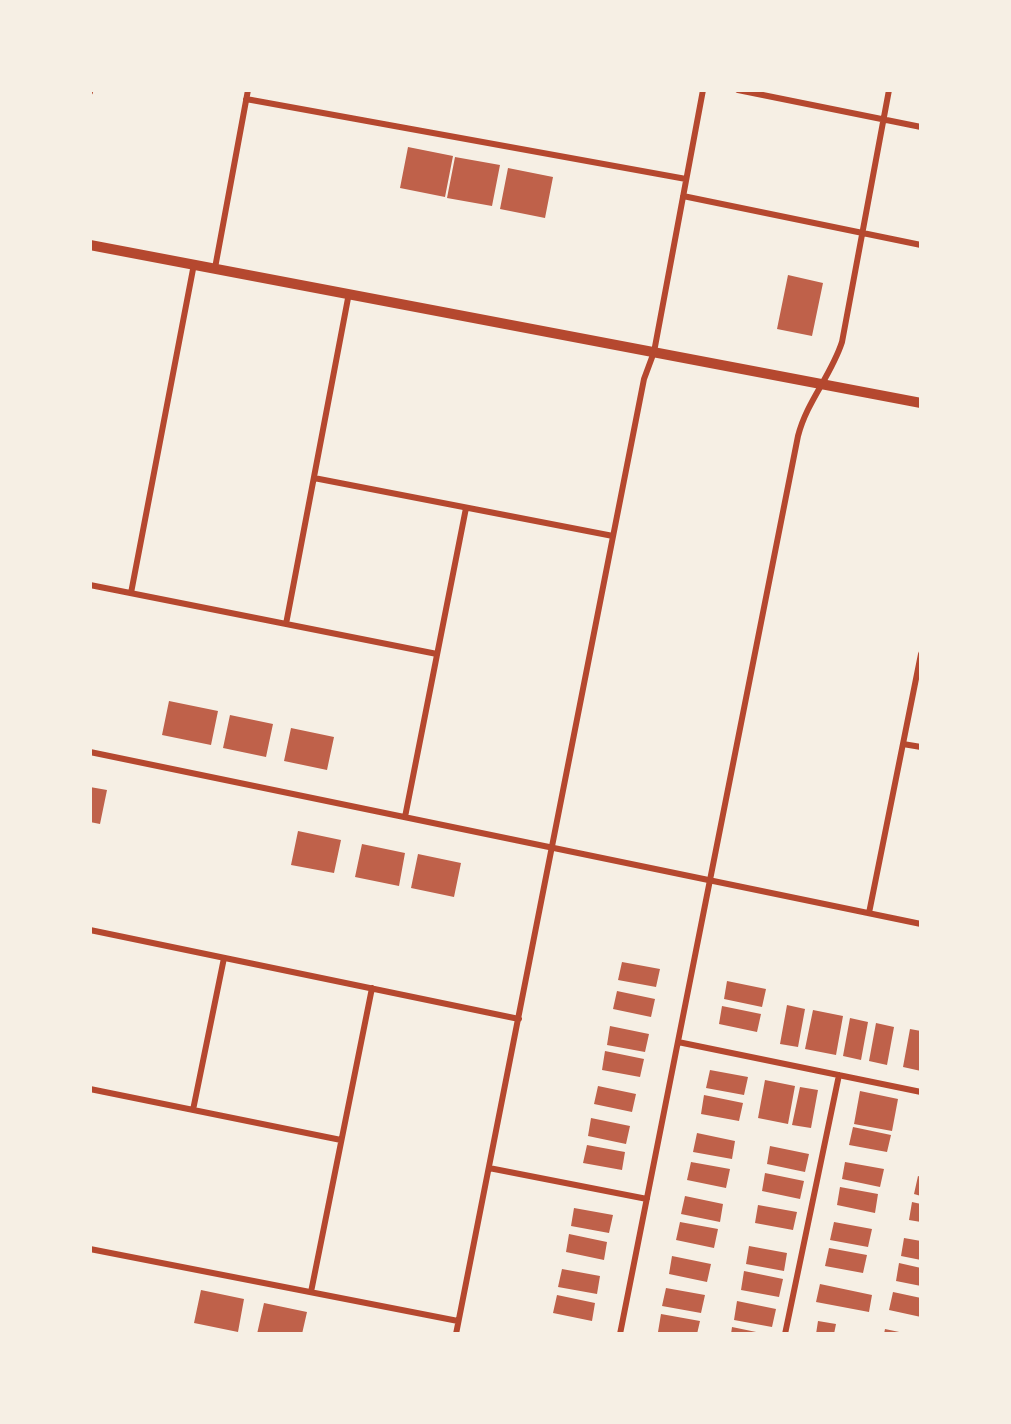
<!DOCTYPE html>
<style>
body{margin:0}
#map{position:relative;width:1011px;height:1424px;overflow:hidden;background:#f6efe4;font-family:"PT Sans",sans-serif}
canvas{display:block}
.frame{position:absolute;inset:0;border:92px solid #f6efe4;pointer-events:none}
</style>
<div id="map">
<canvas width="1011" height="1424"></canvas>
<div class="frame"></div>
</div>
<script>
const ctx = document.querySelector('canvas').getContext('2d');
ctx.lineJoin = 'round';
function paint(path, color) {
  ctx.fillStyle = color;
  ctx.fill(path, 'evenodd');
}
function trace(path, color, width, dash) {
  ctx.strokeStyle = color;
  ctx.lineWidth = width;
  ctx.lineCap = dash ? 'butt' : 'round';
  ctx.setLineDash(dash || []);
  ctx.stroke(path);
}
paint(new Path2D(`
 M408 147 453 156 445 197 400 188Z
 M455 157 500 165 492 206 447 198Z
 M508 168 553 177 545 218 500 209Z
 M788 275 823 283 812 336 777 329Z
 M169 701 218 711 211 745 162 735Z
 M230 715 273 724 266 757 223 748Z
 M291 728 334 737 327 770 284 761Z
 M90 787 107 790 100 824 90 822Z
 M298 831 341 840 334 873 291 865Z
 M362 844 405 853 399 886 355 877Z
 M418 854 461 863 454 897 411 888Z
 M622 962 660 969 656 987 618 980Z
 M727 981 766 989 762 1007 724 999Z
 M617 991 655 999 651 1017 613 1009Z
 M787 1005 805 1009 798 1047 780 1044Z
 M722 1006 761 1014 757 1032 719 1024Z
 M813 1010 843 1016 836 1055 805 1049Z
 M850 1018 868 1022 861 1060 843 1056Z
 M876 1023 894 1027 887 1065 869 1061Z
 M610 1026 649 1034 645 1052 607 1045Z
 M910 1029 921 1031V1071L903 1067Z
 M605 1051 644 1059 640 1077 602 1070Z
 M710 1070 748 1077 744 1095 706 1088Z
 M765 1080 795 1086 788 1124 758 1118Z
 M598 1086 636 1094 632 1112 594 1104Z
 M800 1087 818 1090 811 1128 792 1125Z
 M860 1091 898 1099 892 1131 854 1124Z
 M704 1095 743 1103 739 1121 701 1114Z
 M591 1118 630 1126 626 1144 588 1136Z
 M853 1127 891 1135 887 1152 849 1145Z
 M697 1133 735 1141 732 1159 693 1152Z
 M587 1145 625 1152 622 1170 583 1163Z
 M770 1146 809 1154 805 1172 767 1164Z
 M691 1162 730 1169 726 1188 687 1180Z
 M845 1162 884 1169 880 1187 842 1179Z
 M765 1173 804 1181 800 1199 762 1191Z
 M918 1176 921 1177V1196L914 1194Z
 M840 1187 878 1194 875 1213 837 1205Z
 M685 1196 723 1204 720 1222 681 1214Z
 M912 1202 921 1204V1222L909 1220Z
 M758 1205 797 1212 793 1230 755 1223Z
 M574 1208 613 1215 609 1233 571 1226Z
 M680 1222 718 1229 714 1248 676 1240Z
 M834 1222 872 1229 868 1247 830 1240Z
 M569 1234 607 1242 604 1260 566 1252Z
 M904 1238 921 1241V1260L901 1256Z
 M749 1246 787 1253 784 1271 746 1264Z
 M829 1248 867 1255 863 1273 825 1266Z
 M672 1256 711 1264 707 1282 669 1274Z
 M899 1263 921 1268V1286L896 1281Z
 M562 1269 600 1276 597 1294 558 1287Z
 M744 1271 783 1279 779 1297 741 1290Z
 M820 1284 872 1295 869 1312 816 1302Z
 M666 1288 705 1295 701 1313 662 1306Z
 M201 1290 244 1299 238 1332 194 1323Z
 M893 1292 921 1298V1317L889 1310Z
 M557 1295 595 1303 592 1321 553 1313Z
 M737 1301 776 1309 772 1327 734 1320Z
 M264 1303 307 1312 302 1334H257Z
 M661 1314 700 1321 697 1334 658 1332Z
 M818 1321 836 1324 834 1334H816Z
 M732 1327 761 1333V1334H731Z
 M885 1329 904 1333V1334H884Z`), '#bf614a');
trace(new Path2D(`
 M738 90 921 127
 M90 92V90
 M246 99 686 179
 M683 196 921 245
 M215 268 248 90
 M314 478 613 536
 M90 585 437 654
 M131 593 194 264
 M286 624 349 293
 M903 744 921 747
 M90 752 921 924
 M405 817 466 508
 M869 913 921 654
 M90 930 519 1019
 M678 1042 921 1092
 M90 1089 341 1140
 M193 1110 224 958
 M489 1168 647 1199
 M90 1249 458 1321
 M311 1292 372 988
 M456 1334 644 379 654 352 703 90
 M620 1334 798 436C807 401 831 376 842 342L889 90
 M785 1334 839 1075`), '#b5482f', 6);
trace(new Path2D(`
 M90 245 921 403`), '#b5482f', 10);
</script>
